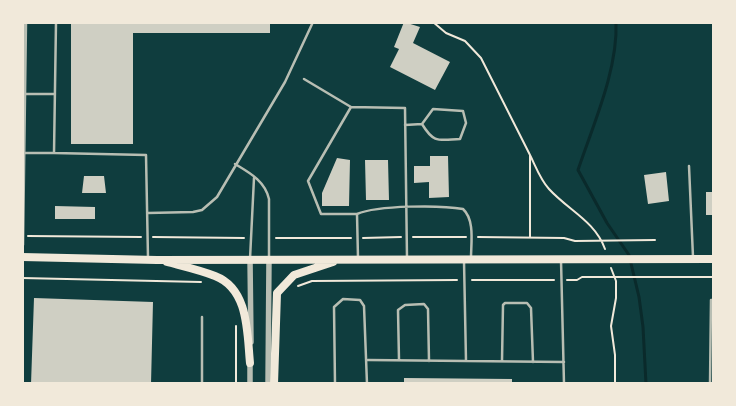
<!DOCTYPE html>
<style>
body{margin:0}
#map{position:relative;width:736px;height:406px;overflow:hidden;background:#0f3d3e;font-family:Lato,sans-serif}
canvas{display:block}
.frame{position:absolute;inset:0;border:24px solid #f1e9da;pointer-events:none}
</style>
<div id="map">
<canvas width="736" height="406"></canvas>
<div class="frame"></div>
</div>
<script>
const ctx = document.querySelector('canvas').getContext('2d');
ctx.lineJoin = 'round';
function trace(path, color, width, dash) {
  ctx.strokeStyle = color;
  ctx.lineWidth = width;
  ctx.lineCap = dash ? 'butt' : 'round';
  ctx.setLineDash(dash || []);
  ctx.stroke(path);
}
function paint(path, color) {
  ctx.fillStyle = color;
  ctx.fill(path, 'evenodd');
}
trace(new Path2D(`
 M616 22C618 70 593 125 578 170L607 223 629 255 639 297 643 327 646 384`), '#0a2a2b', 3);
paint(new Path2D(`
 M71 22H270V33H133V144H71Z
 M404 22 420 27 413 43 450 62 435 90 390 67 399 49 394 47Z
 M430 156H448L449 197 429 198V182L414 183V166H430Z
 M337 158 350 160 349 206H322V193Z
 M365 160H388L389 200H366Z
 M666 172 669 201 648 204 644 175Z
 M84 176H104L106 193H82Z
 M706 192H714V215H706Z
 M55 206 95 207V219H55Z
 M34 298 153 302 151 384H31Z
 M404 378 512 379V384H404Z`), '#cfcfc3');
trace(new Path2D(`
 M433 22 446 33 465 41 481 58 530 155V237
 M530 155C536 167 540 179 549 189 568 210 595 221 605 249
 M28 236 141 237
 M153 237 244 238
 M413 237H466
 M478 237 564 238 575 241 655 240
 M276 238H351
 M363 238 401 237
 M611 268 616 281V298L611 326 615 355V384
 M22 278 201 282
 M472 280H554
 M567 280H577L582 277H714
 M298 286 312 281 457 280
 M236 326V384`), '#f1e9da', 2);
trace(new Path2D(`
 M56 22 54 153 146 155 148 258
 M304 79 351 107 405 108 407 258
 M25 94H55
 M351 107 308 181 321 214H357L358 258
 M405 125 422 124C434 144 439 140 460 139L466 123 463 111 433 109 422 124
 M24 153H54
 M235 164C250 173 265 181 269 199V259
 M689 166 693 257
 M148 213 193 212 202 210 217 197 285 82 313 22
 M357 214C378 205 441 205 463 209 475 220 471 243 471 258
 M250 259 254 178
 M561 260 564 384
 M464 261 466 361
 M368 360 564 362
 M399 360 398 310 405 305 424 304 428 309 429 361
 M502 361 503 305 505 303H527L531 308 533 362
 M202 384V317
 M335 384 334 307 343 299 360 300 364 306 367 384
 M710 384 711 300H714`), '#b8beb3', 2.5);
trace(new Path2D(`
 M22 245 25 22`), '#b8beb3', 4.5);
trace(new Path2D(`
 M250 259 251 342
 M250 384V361
 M268 384 269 259`), '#b8beb3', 5.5);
trace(new Path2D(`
 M22 257 157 260 714 259
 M167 262C182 266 200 270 215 276 249 289 247 333 250 363
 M274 384 277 293 294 275 333 262`), '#f1e9da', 8);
</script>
